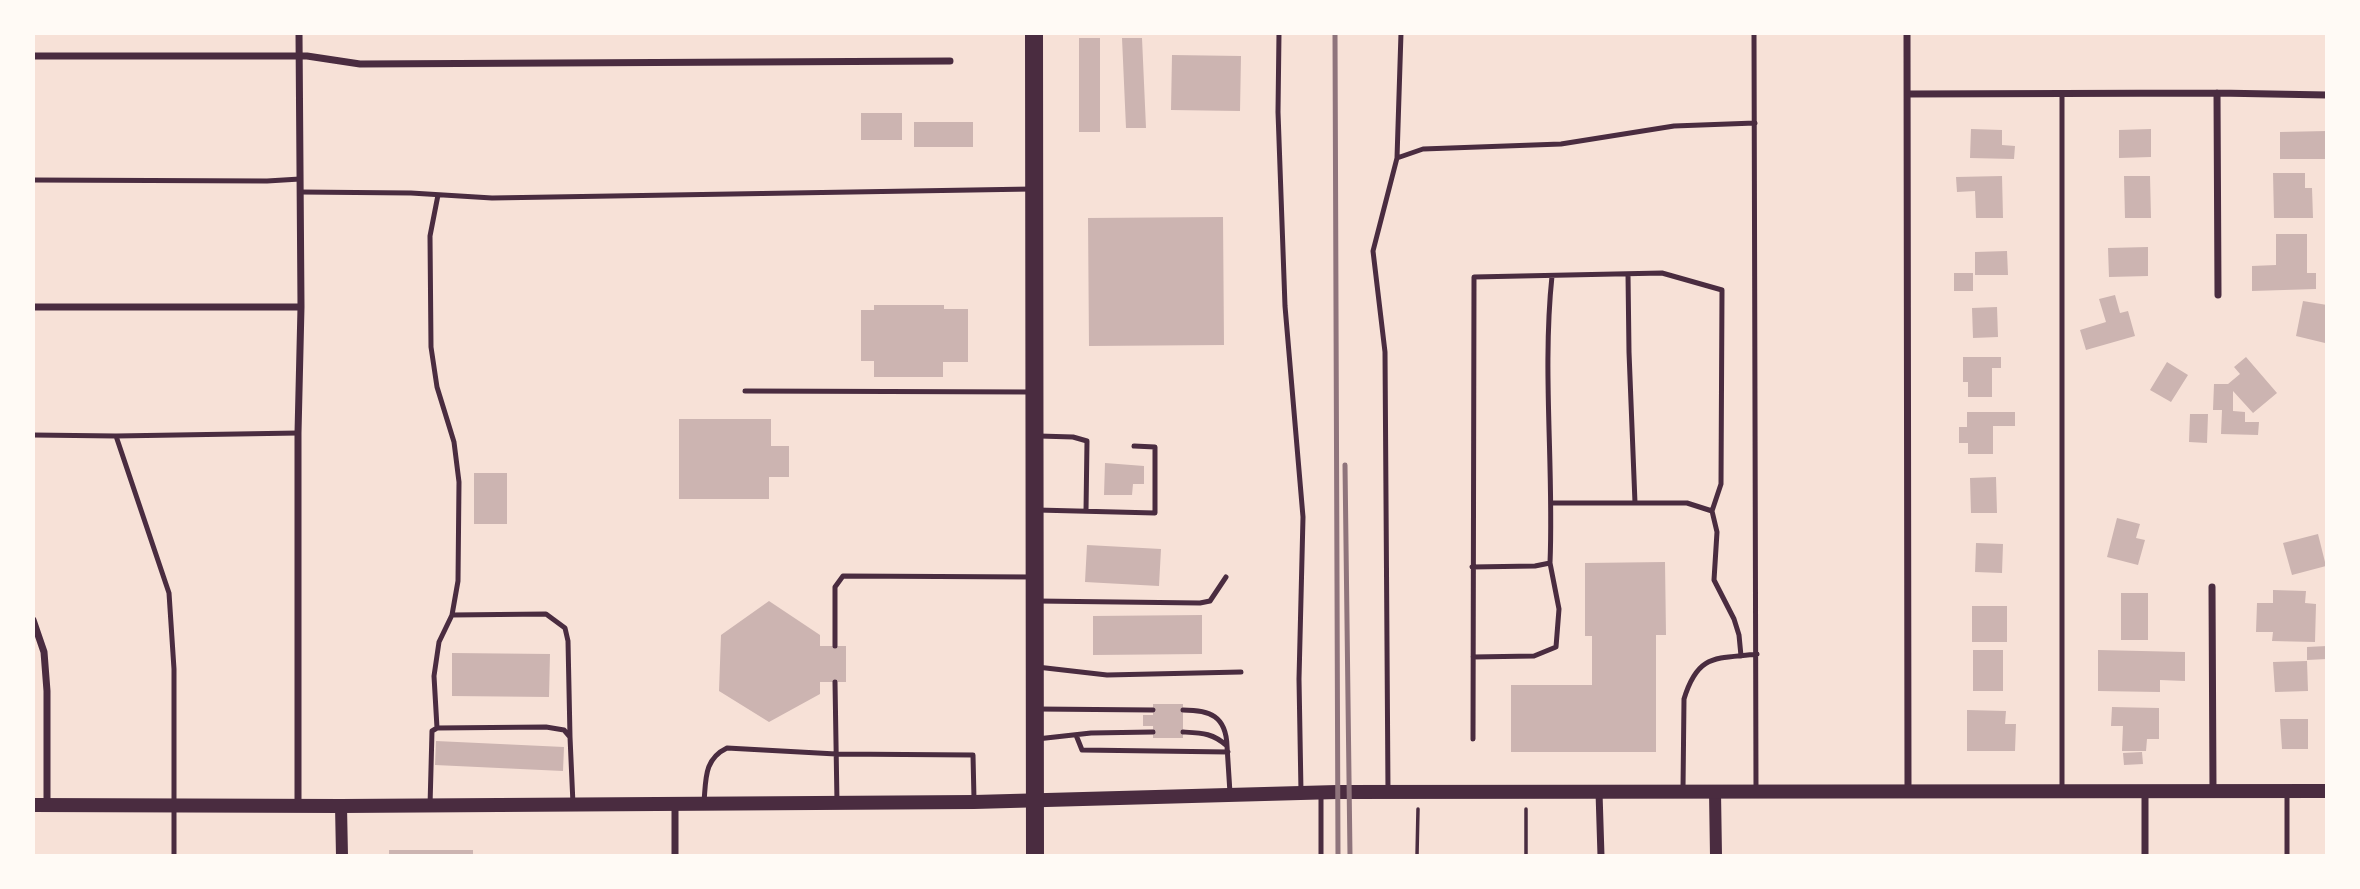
<!DOCTYPE html>
<style>
body{margin:0}
#map{position:relative;width:2360px;height:889px;overflow:hidden;background:#f7e1d7;font-family:Spectral,serif}
canvas{display:block}
.frame{position:absolute;inset:0;border:35px solid #fffaf5;pointer-events:none}
</style>
<div id="map">
<canvas width="2360" height="889"></canvas>
<div class="frame"></div>
</div>
<script>
const ctx = document.querySelector('canvas').getContext('2d');
ctx.lineJoin = 'round';
function paint(path, color) {
  ctx.fillStyle = color;
  ctx.fill(path, 'evenodd');
}
function trace(path, color, width, dash) {
  ctx.strokeStyle = color;
  ctx.lineWidth = width;
  ctx.lineCap = dash ? 'butt' : 'round';
  ctx.setLineDash(dash || []);
  ctx.stroke(path);
}
paint(new Path2D(`
 M1079 38H1100V132H1079Z
 M1122 38H1142L1146 128H1126Z
 M1172 55 1241 56 1240 111 1171 110Z
 M861 113H902V140H861Z
 M914 122H973V147H914Z
 M1971 129 2002 130V145L2015 146 2014 159 1970 158Z
 M2151 129V157L2119 158V130Z
 M2327 131V159H2280V132Z
 M2273 173H2305V188H2312L2313 218H2274Z
 M2002 176 2003 218H1976L1975 191 1957 192 1956 177Z
 M2124 176H2150L2151 218H2125Z
 M1223 217 1224 345 1089 346 1088 218Z
 M2276 234H2307V273H2316V289L2252 291V266L2276 265Z
 M2148 247V276L2109 277 2108 248Z
 M2007 251 2008 275H1975V252Z
 M1954 273H1973V291H1954Z
 M2115 295 2120 313 2128 311 2135 336 2086 350 2080 330 2106 322 2099 299Z
 M2303 301 2327 305 2325 343 2296 336Z
 M874 305H944V309H968V362H943V377H874V361H861V310H874Z
 M1997 307 1998 337 1973 338 1972 308Z
 M1963 357H2001V368H1992V397H1968V382H1963Z
 M2246 357 2277 393 2253 413 2233 391V411L2245 412V422H2259L2258 435 2221 434 2222 410H2213L2214 384H2228L2240 374 2234 367Z
 M2167 362 2188 375 2171 402 2150 390Z
 M1967 412H2015V426H1993V454H1968V443H1959V427H1967Z
 M2190 414H2208L2207 443 2189 442Z
 M679 419H771V446H789V477H769V499H679Z
 M1105 463 1144 466V484H1133L1132 495H1104Z
 M474 473H507V524H474Z
 M1996 477 1997 513H1971L1970 478Z
 M2117 518 2140 524 2136 538 2145 540 2138 565 2107 557Z
 M2318 534 2326 566 2292 575 2283 543Z
 M1976 543 2003 544 2002 573 1975 572Z
 M1087 545 1161 549 1159 586 1085 582Z
 M1665 562 1666 635H1656V752H1511V685H1592V636H1585V563Z
 M2273 590 2306 591 2305 603 2316 604 2315 642 2272 641 2273 632H2256L2257 603H2273Z
 M2121 593H2148V640H2121Z
 M769 601 820 635V646H846V682H820V694L769 722 719 691 721 635Z
 M1972 606H2007V642H1972Z
 M1202 615V654L1093 655V616Z
 M2327 646V659L2307 660V647Z
 M1973 650H2003V691H1973Z
 M2098 650 2185 652V681L2160 680V692L2098 691Z
 M452 653 550 654 549 697 452 696Z
 M2307 661 2308 691 2275 692 2273 662Z
 M1153 704H1183V738H1153V726H1143V715H1153Z
 M2112 707 2159 708V739H2147L2146 751H2122L2123 726H2111Z
 M1967 710 2006 711 2005 724H2016L2015 751H1967Z
 M2280 719H2308V749H2282Z
 M436 741 564 747 563 771 435 765Z
 M2142 752 2143 764 2124 765 2123 753Z
 M389 850H473V856H389Z`), '#ccb4b1');
trace(new Path2D(`
 M1417 856 1418 809
 M1526 856V809`), '#4a2c40', 3.5);
trace(new Path2D(`
 M1279 33 1278 112 1285 306 1303 517 1299 679 1301 792
 M1754 33 1756 789
 M2062 93V789
 M1397 158 1401 33
 M33 180 267 181 300 179
 M300 192 411 193 492 198 1032 189
 M1628 274 1629 352 1635 503
 M745 391 1031 392
 M33 435 116 436 298 433
 M116 436 169 593 174 669V856
 M1039 436 1073 437 1087 441 1086 511
 M1553 503H1687L1712 511 1717 532 1714 580 1734 619 1739 635 1741 656
 M1037 510 1155 513V447L1134 446
 M1472 567 1535 566 1550 563C1554 468 1542 371 1552 276
 M1037 601 1200 603 1210 601 1226 577
 M452 615 546 614 565 628 568 641 570 737
 M835 646V587L843 576 1033 577
 M1473 657 1534 656 1556 647 1559 609 1550 563
 M1037 667 1107 675 1241 672
 M835 682 837 803
 M1037 709 1153 710
 M1183 710C1210 710 1226 716 1227 746
 M437 728 434 676 439 642 452 615 458 581 459 482 454 442 437 387 431 347 430 236 438 195
 M1183 732C1202 733 1213 733 1227 746L1230 793
 M1076 735 1082 750 1228 752
 M1037 739 1091 733 1153 732
 M1473 739 1474 277 1662 273 1722 290 1721 484 1712 511
 M1683 789 1684 699C1698 653 1716 659 1757 654
 M1321 792V856
 M1388 792 1385 352 1373 251 1397 158 1423 149 1561 144 1674 126 1755 123
 M2287 792V856
 M704 802C706 779 704 759 727 748L836 754 973 755 974 799
 M430 806 432 731 437 728 546 727 564 730 570 737 573 804`), '#4a2c40', 5);
trace(new Path2D(`
 M1907 33 1908 792
 M33 56H307L360 64 950 61
 M2217 93 2218 295
 M1908 94 2217 93 2327 95
 M33 307H301
 M2212 587 2213 791
 M33 620 44 652 47 691V804
 M2145 791V856
 M1599 792 1601 856
 M675 804V856
 M298 806V433L301 307 299 33`), '#4a2c40', 7);
trace(new Path2D(`
 M1715 792 1716 856
 M341 806 342 856`), '#4a2c40', 12);
trace(new Path2D(`
 M33 805 341 806 974 802 1337 792 2327 791`), '#4a2c40', 14);
trace(new Path2D(`
 M1034 33 1035 856`), '#4a2c40', 18);
trace(new Path2D(`
 M1335 33 1338 856
 M1345 465 1350 856`), '#8f747c', 5);
</script>
